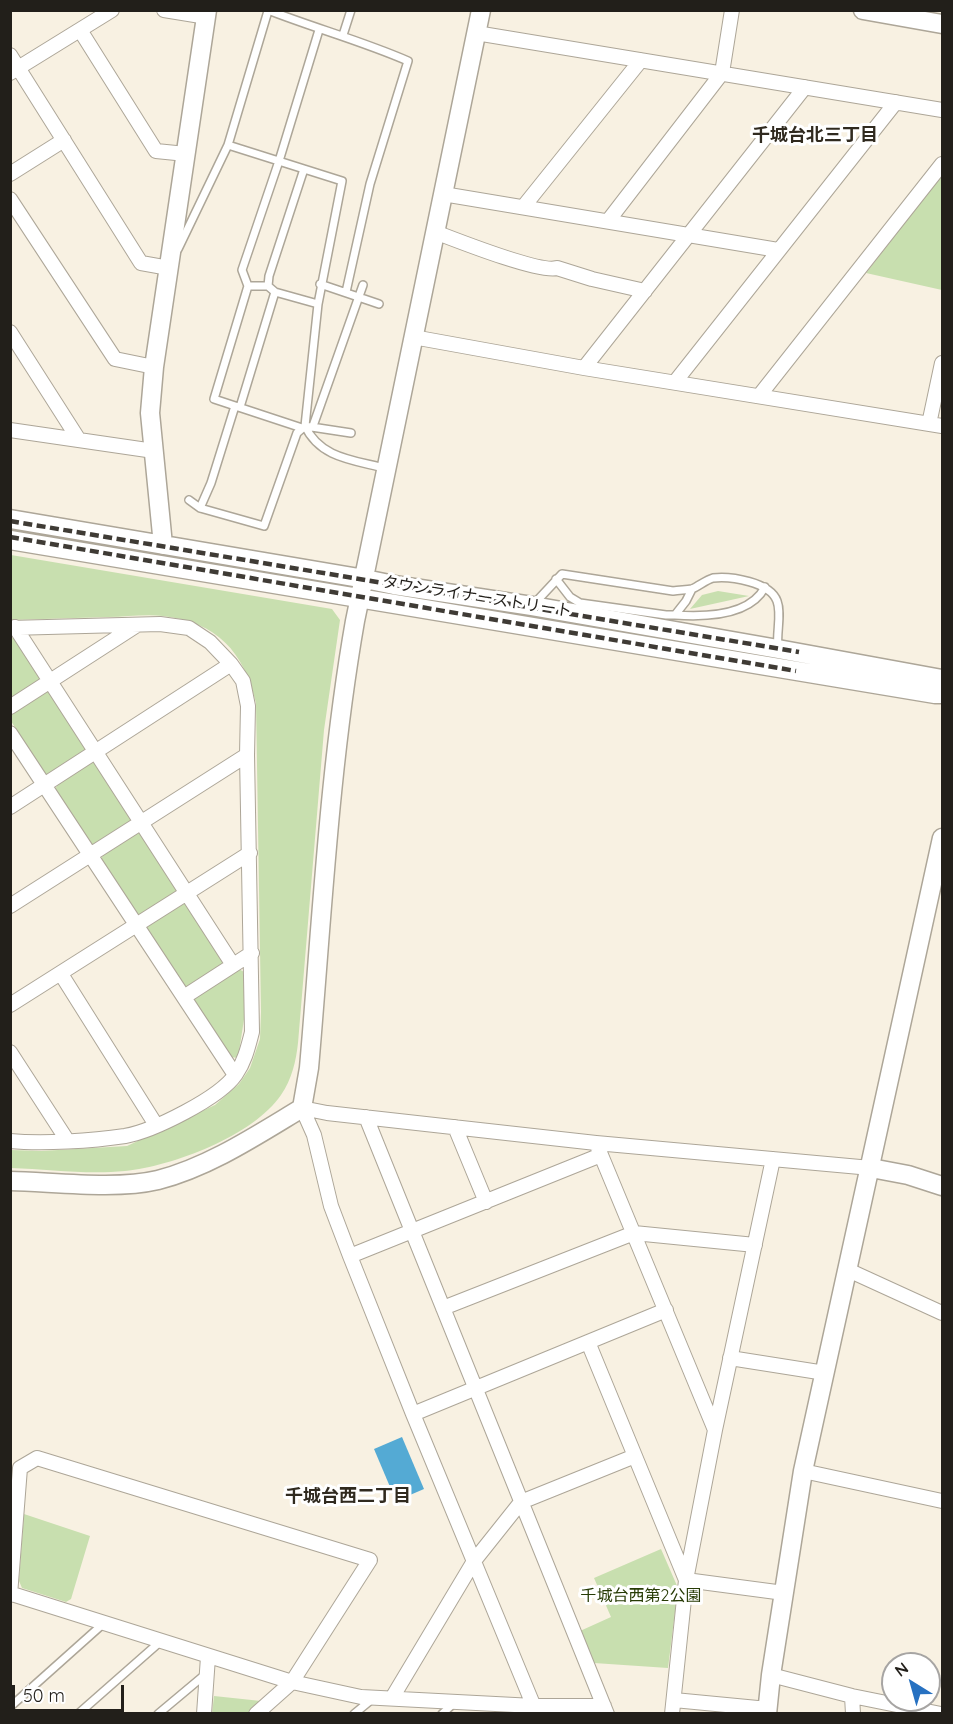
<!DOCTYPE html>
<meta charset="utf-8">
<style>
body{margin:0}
#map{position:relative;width:953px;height:1724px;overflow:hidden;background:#f8f1e2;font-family:Quicksand,sans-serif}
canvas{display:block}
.frame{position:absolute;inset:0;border:12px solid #221f1a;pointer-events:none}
.north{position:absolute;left:881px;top:1652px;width:60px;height:60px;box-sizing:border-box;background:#fff;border:2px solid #a7a5a3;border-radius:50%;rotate:323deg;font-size:16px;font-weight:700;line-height:24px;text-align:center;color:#221f1a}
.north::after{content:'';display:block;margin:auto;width:21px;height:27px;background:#2771c1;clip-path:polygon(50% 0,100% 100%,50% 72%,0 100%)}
.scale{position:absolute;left:12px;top:1685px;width:112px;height:27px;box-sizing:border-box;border:3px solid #221f1a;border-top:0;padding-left:8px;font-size:18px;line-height:21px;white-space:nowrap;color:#221f1a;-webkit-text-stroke:4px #fff;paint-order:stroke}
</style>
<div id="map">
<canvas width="953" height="1724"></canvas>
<div class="frame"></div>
<div class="north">N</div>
<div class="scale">50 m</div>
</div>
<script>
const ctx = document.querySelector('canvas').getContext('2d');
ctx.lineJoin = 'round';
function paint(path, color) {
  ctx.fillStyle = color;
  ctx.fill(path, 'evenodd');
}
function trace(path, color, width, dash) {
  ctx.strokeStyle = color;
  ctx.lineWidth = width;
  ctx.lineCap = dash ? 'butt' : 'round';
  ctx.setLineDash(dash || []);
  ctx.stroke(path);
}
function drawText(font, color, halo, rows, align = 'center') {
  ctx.font = font + ' Quicksand,"Noto Sans JP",sans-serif';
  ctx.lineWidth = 6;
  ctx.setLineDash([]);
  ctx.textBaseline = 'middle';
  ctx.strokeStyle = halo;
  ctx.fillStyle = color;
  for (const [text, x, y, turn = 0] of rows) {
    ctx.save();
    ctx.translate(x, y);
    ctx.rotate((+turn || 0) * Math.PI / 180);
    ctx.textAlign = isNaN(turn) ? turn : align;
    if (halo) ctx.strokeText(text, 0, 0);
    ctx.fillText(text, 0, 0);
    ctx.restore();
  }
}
paint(new Path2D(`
 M942 175V290L866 273Z
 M11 555 332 609 340 620 324 730 298 1043C296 1061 292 1079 281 1095 253 1136 173 1166 125 1171 87 1175 48 1169 11 1168V1150L41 1151 127 1146 215 1105 239 1084 250 1068 260 1039 261 1012 256 703C244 652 217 622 163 616 145 614 126 617 108 617 75 618 43 619 11 620Z
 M718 591 749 596 690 609 702 595Z
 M11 638H17L45 680 11 702Z
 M50 689 91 751 50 777 44 775 11 721V714Z
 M94 759 135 821 97 846 89 845 55 789 60 781Z
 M141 831 183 893 144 918 135 915 100 861 103 855Z
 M187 902 229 964 189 988 183 987 145 930 147 926Z
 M239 969 244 972 245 1013 238 1058 230 1057 194 1003V998Z
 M24 1514 90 1536 71 1599 66 1602 22 1588 19 1581Z
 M661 1549 678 1588 668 1668 594 1663 580 1631 611 1617 594 1578Z
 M214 1696 261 1701 248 1713 212 1714Z`), '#c8dfaf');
paint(new Path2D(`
 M402 1437 424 1489 396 1501 374 1449Z`), '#54aad4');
const service = new Path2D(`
 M268 10C314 28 362 41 408 61L370 184 346 292
 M343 35 351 10
 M228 145 342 181 318 304 305 426C320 458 353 460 384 468
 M178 249 228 145 268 11
 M320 284 379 304
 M248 286H268L275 292 318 304
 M268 286 269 276 304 169
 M240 407 275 292
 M313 426 363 285
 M302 428 214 399 248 286 242 270 279 161 319 30
 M189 500 200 508 264 526 297 433 305 426 351 433
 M200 508 211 483 235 406
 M556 579 570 597 580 603 666 615H675L686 601 692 589
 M534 604 562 574 673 591C679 590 686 590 692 589 699 586 706 580 713 578 731 576 770 582 777 601 782 614 776 633 778 648
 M675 615C704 617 750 616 765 587
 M10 1707 104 1623
 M78 1714 161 1641
 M158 1714 207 1673
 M354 1714 371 1700
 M442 1714 454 1703`);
const minor = new Path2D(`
 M164 10 207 17
 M80 30 156 151 186 154
 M476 33 942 110
 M10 55 141 263 169 268
 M10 73 112 10
 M10 174 64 140
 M443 194 778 250
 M10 199 115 359 154 367
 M524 206 641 60
 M608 221 722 73 732 10
 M435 232C456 240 539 273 557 268L592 279 645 291
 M10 332 79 440
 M413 337 584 368 942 426
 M584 368 805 87
 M675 382 896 102
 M759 396 942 164
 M929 424 942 363
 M10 430 154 451
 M15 627 233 965
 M10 628 160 624 189 628 210 642 231 664 243 681 248 706 247 755 252 1032C248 1047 245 1061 236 1074 220 1098 153 1131 125 1136 92 1141 43 1144 10 1141
 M10 707 137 625
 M10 733 235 1075
 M10 807 231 664
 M10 906 247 755
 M61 974 156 1125
 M184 997 252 953
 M10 1005 250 853
 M10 1052 67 1140
 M302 1108 314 1135 331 1206 350 1256 413 1414 537 1714
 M302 1108 327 1113 596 1143 871 1168
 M366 1117 607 1714
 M455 1127 486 1202
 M596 1143 715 1430
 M350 1256 601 1155
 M848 1270 942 1313
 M443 1308 634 1233 755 1245
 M588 1342 686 1580 784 1593
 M730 1358 825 1373
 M413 1414 666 1310
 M803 1471 942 1501
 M12 1594 292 1682 361 1697 534 1706H604
 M10 1595 20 1468 37 1458 370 1560 292 1682 256 1714
 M771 1675 852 1696 941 1714
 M852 1696 853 1714
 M392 1698 474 1561 521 1502 635 1456
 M674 1700 768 1709
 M204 1714 208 1657
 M672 1714 686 1580 715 1430 773 1159`);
const tertiary = new Path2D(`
 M863 10 942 24
 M10 519 365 579 394 585 532 606 778 649 942 679
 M10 540 935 694H942
 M163 545 150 413 154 367 207 10
 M871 1168 908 1175 942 1186
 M10 1181C54 1182 116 1190 158 1180 209 1167 257 1135 302 1108L309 1068C322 919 329 769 355 621L481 10
 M767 1714 771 1675 803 1471 942 838`);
trace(service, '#ada698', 10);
trace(minor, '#ada698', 16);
trace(tertiary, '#ada698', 21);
trace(service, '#fff', 7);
trace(minor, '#fff', 14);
trace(tertiary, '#fff', 18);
trace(new Path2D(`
 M10 521 799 652
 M10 537 796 671`), '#3f3b35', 4.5, [9, 4.5]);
drawText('16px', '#221f1a', '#fff', [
 ["タウンライナーストリート",477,597,9]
]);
drawText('16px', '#273b05', '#fff', [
 ["千城台西第2公園",641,1596]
]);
drawText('bold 18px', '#302a1f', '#fff', [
 ["千城台北三丁目",815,136],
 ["千城台西二丁目",348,1497]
]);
</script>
